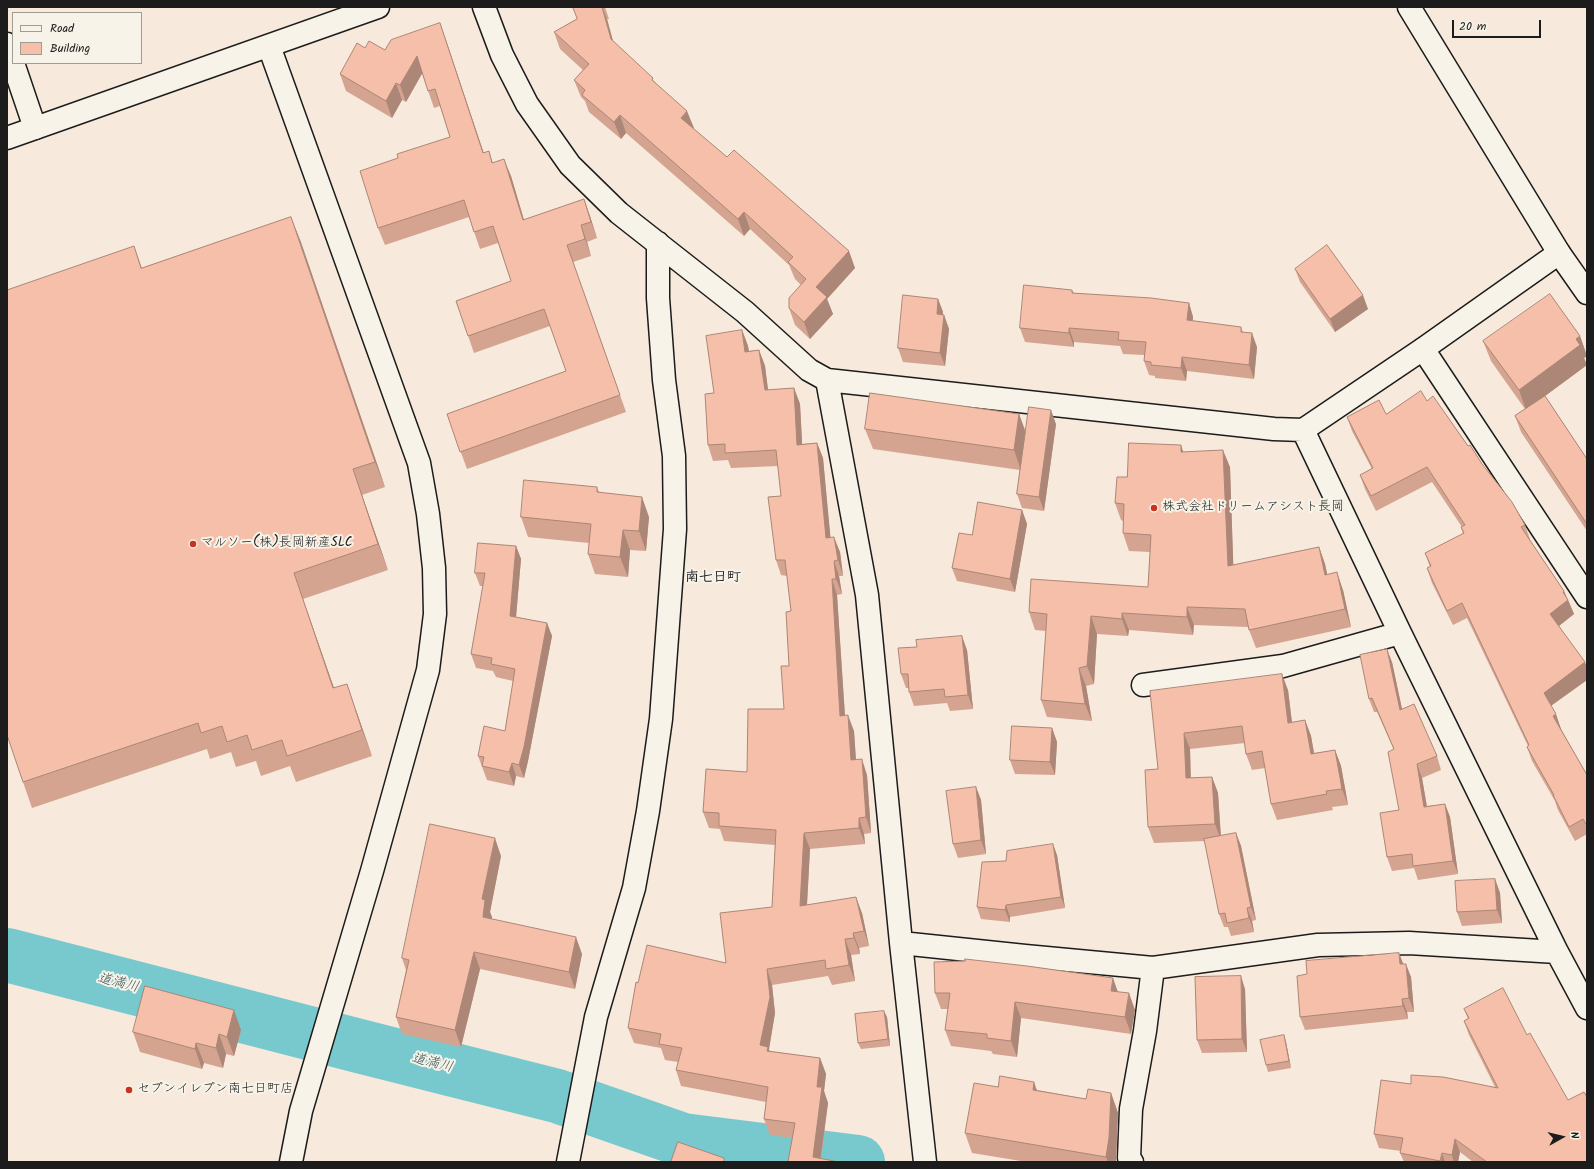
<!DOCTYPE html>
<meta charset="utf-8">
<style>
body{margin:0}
#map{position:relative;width:1594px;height:1169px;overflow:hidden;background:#f7e9db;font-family:Kalam,sans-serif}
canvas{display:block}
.frame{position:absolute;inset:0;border:8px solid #1c1c1c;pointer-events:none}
.legend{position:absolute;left:12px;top:12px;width:130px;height:52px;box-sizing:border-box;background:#f7f3e8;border:1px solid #9f9d96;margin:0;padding:5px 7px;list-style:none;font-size:12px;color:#1c1c1c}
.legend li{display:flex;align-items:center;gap:8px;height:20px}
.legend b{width:20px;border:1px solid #9f9d96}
.north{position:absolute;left:1542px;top:1117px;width:40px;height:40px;-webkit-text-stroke:3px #f7f3e8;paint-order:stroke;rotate:82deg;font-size:11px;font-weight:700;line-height:16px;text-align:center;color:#1c1c1c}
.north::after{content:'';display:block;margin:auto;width:14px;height:18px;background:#1c1c1c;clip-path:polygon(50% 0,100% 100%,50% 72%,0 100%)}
.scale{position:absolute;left:1452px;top:20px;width:89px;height:18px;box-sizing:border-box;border:2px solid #1c1c1c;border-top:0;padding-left:5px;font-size:12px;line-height:14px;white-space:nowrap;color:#1c1c1c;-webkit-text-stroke:3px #f7f3e8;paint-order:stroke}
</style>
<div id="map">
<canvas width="1594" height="1169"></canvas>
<div class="frame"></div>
<ul class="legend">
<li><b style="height:5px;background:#f7f3e8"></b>Road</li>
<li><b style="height:11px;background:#f6bfa9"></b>Building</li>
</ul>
<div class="north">N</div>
<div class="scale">20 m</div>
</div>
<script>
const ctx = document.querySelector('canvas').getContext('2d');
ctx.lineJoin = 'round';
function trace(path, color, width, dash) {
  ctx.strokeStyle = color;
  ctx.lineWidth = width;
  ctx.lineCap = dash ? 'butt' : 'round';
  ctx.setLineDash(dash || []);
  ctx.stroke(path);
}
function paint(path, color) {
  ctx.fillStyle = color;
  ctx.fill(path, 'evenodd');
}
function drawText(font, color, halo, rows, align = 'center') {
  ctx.font = font + ' Kalam,"Klee One",sans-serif';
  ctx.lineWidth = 4;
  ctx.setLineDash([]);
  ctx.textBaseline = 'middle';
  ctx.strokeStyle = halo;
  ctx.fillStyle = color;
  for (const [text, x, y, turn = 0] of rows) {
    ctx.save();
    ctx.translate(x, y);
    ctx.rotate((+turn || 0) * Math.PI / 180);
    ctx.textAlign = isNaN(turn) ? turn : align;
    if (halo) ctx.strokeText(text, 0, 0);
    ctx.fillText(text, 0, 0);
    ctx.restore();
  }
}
trace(new Path2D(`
 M7 955 359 1046 557 1096 683 1140 858 1162`), '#78c9ce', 54);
const minor = new Path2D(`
 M484 7 502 55 527 104 570 165 619 213 745 312 809 370 827 380 1274 429 1303 430 1423 349 1559 253
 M7 44 13 62
 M269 46 419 463 428 514 434 568 435 614 428 670 372 871 301 1111 291 1162
 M13 63 35 128
 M1423 349 1587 597
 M827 380 867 595 901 943 925 1162
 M1303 430 1400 633 1557 952 1587 1008
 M1143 685 1283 666 1400 633
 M901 943 1025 956 1153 968 1318 945 1409 943 1557 952
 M568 1162 596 1017 634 888 648 811 661 719 675 529 674 456 664 380 658 298V243
 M1132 1162 1129 1158 1131 1109 1145 1031 1153 968`);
const tertiary = new Path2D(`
 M1409 7 1559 253 1587 293
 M7 138 378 7`);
trace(minor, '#1c1c1c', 25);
trace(tertiary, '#1c1c1c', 25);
trace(minor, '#f7f3e8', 22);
trace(tertiary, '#f7f3e8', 22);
paint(new Path2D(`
 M573 7H605L609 19H607L613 41 655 82 693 128 855 268 827 299 833 314 810 339 795 325 789 308 801 285 795 279 789 265 750 229 744 236 626 133 621 139 589 112 585 101 581 97 574 80 583 70 560 49 554 32 577 19Z
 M440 23 484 153 489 151 493 163 511 176 524 220 584 199 597 238 587 242 591 256 573 262 626 412 467 469 447 414 566 371 550 326 474 353 456 301 511 281 498 243 480 249 469 217 385 245 378 228 398 158 450 137 440 106 434 108 422 73 406 102 402 100 392 118 346 91 340 74 365 48 385 50Z
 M291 217 385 487 362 495 388 570 303 599 334 688 356 710 372 756 296 782 290 766 261 776 256 761 236 767 231 752 210 759 207 749 32 808 23 782 134 246 142 268Z
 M1295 269 1368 309 1335 332 1300 282Z
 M1072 290 1074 293 1189 303 1193 317V321L1241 327 1243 332 1257 347 1254 379 1187 371 1186 381 1155 378V376L1149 375 1144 361V355L1123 354 1120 346 1074 342V347L1025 342 1020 328Z
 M938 299 943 312V315H944L949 329 945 366 903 362 898 348Z
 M742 330 748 346 749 351 759 350 765 366 768 390 794 388 800 404 802 444 817 443 823 458 830 537 840 552 843 576H839L842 594 837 595 845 715 854 731 856 760 867 775 871 833 864 834 865 844 810 849 807 905 862 913 869 946 859 948 860 954 851 955 855 981 832 985 828 976 772 985 775 1013 769 1049V1051L820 1058 826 1074 824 1091 828 1103 821 1159 788 1162 792 1138 770 1135 764 1119 766 1102 681 1086 676 1070 678 1062 665 1060 661 1048 634 1043 628 1028 638 983 726 963 772 907 775 845 724 841 720 829 709 828 703 812 747 772 784 709 789 666 791 611 787 576 781 575 776 560 781 496 778 466 731 468 728 460 713 461 708 445 714 393Z
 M1580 336 1587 356 1584 358 1587 365 1545 396 1587 459V531L1521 432 1515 416 1525 409 1491 361 1483 341Z
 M1427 401 1468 446 1525 525 1530 539V540L1564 591 1566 597 1568 600 1574 614 1559 626 1587 667V680L1551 706 1561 729 1587 775V834L1575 841 1558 810 1555 801 1532 761 1527 747 1528 746 1467 618 1453 625 1432 583 1427 568 1430 567 1425 553 1463 534 1461 527H1462L1432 482 1376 511 1365 489 1360 475 1372 469 1352 431 1347 417 1386 414Z
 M1019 414 1026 432 1056 424 1044 511 1022 508 1017 494 1020 470 873 449 865 429Z
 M1183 452 1230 467 1233 565 1319 547 1325 564 1327 574 1343 590 1351 627 1256 648 1248 627 1194 625 1193 635 1129 630 1128 636 1097 634 1094 684 1086 686 1092 721 1047 717 1041 700 1046 631 1035 630 1029 612 1148 587 1150 552 1129 551 1123 533V521L1121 520 1115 503 1127 477Z
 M597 487 599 492 649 517 646 551 630 550 628 577 595 574 588 554 589 543 528 537 521 517Z
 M1022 510 1027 524 1015 592 957 581 952 568 972 535Z
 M516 546 521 559 516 617 547 623 552 636 528 761 524 778 516 776 514 786 487 780 478 756 505 731 513 681 496 677 493 671 476 668 471 654 483 586H480L475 573Z
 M967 650 973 709 950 711 947 703 914 706 909 692V688H906L901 674Z
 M1392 662 1402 709 1437 756 1441 770 1422 778 1427 806 1445 804 1450 817 1458 874 1418 880 1414 868 1392 871 1387 857 1399 810 1394 750 1377 712H1374L1369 699Z
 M1288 690 1292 723 1305 720 1311 736 1314 753 1335 750 1341 766 1348 805 1332 807 1333 810 1277 820 1271 804 1265 768 1252 770 1246 754 1245 743 1190 749 1191 778 1212 777 1218 793 1221 836 1236 833 1241 846 1256 920 1252 921 1254 932 1231 936 1228 927H1224L1219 914 1205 841 1154 843 1148 827 1158 769 1150 691Z
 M1052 728 1057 742 1055 775 1015 774 1010 760Z
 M976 787 981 800 986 854 958 858 953 844Z
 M1057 855 1065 908 1010 917V922L981 919 977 907 1006 861Z
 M501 856 490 912 492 917 491 919 582 954 575 989 480 969 461 1047 402 1034 396 1017 406 970 402 958Z
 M1495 879 1500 893 1502 923 1462 926 1457 912Z
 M1399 953 1403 964 1411 977 1414 1012H1407L1408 1019 1305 1030 1300 1017 1307 974Z
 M1245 989 1247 1052 1202 1053 1197 1040Z
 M1118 992 1135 1010 1131 1034 1021 1018 1017 1057 993 1054 991 1051 951 1046 945 1030 948 1009H941L935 993Z
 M1464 1009 1587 1162H1473L1460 1152 1458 1162H1404L1400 1153 1401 1151 1379 1148 1374 1134 1411 1084 1495 1087 1469 1035 1464 1021 1468 1019Z
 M887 1017 890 1046 861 1049 858 1043Z
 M241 1030 234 1056 226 1054 223 1068 204 1063 202 1069 140 1052 133 1032Z
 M1284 1035 1286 1042 1291 1068 1268 1072 1266 1065Z
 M998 1087 1037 1090 1086 1099 1111 1093 1118 1113 1116 1162H1027L972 1153 965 1133Z`), '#d4a491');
paint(new Path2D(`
 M602 7 607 19 617 56 611 39Z
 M440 23 446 40 489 170 483 153Z
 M417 56 423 72 406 102 400 85Z
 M396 83 402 100 392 118 386 101Z
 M687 111 694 128 688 135 681 118Z
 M620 115 626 133 621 139 614 122Z
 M504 159 511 176 529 237 523 220Z
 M584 199 590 216 597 238 591 222Z
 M744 212 750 229 744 236 738 219Z
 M291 217 301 242 385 487 375 462Z
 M581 225 587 242 591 256 585 239Z
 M849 251 855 268 827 299 833 314 810 339 804 322 816 287Z
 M1363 295 1368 309 1335 332 1330 319Z
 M938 299 943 312 942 328 937 314Z
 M1189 303 1193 317 1191 334 1187 320Z
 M944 315 949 329 945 366 940 353Z
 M1069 328 1074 342V347L1069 333Z
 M742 330 748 346 751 368 745 352Z
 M1252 333 1257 347 1254 379 1249 365Z
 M1580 336 1587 356 1584 358 1587 365 1526 410 1519 390Z
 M759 350 765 366 770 406 765 390Z
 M1182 357 1187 371 1186 381 1181 368Z
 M794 388 800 404 803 460 797 445Z
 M1051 410 1056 424 1044 511 1039 497Z
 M1019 414 1026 434 1021 470 1014 450Z
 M817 443 823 458 832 553 826 538Z
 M1181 445 1187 463 1181 452Z
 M1223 450 1230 467 1234 584 1228 566Z
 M353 469 362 495 388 570 378 544Z
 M642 497 649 517 646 551 639 531Z
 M1022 510 1027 524 1015 592 1010 579Z
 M623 530 630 550 628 577 620 557Z
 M834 537 840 552 843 576 838 560Z
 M516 546 521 559 515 629 510 616Z
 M1319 547 1325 564 1331 592 1325 575Z
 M834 561 839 576 842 594 836 579Z
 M1337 572 1343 590 1351 627 1345 609Z
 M294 573 303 599 343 714 333 688Z
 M832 579 837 595 846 732 840 716Z
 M1564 591 1568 600 1574 614 1555 629 1550 614 1563 592Z
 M1187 607 1194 625 1193 635 1187 617Z
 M1122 613 1129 630 1128 636 1122 619Z
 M1091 616 1097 634 1094 684 1087 666Z
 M547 623 552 636 528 761 524 778 519 765Z
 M962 636 967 650 973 709 968 695Z
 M1387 649 1392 662 1405 723 1400 710Z
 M1585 662 1587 667V680L1549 707 1544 693Z
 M1079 668 1086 686 1092 721 1085 704Z
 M1282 674 1288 690 1294 739 1288 723Z
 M347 684 356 710 372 756 362 730Z
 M1556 714 1561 729 1559 731 1553 716Z
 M848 715 854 731 857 776 851 760Z
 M1305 720 1311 736 1317 770 1311 754Z
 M1052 728 1057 742 1055 775 1050 762Z
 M1184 733 1190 749 1191 794 1186 778Z
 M1335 750 1341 766 1348 805 1342 789Z
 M862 759 867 775 871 833 866 817Z
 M512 763 516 776 514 786 509 772Z
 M1417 764 1422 778 1429 820 1424 807Z
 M1212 777 1218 793 1221 840 1215 824Z
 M976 787 981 800 986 854 981 840Z
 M1445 804 1450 817 1458 874 1453 861Z
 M859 818 864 834 865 844 859 828Z
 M804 833 810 849 806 922 800 906Z
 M1236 833 1241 846 1256 920 1251 907Z
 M495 838 501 856 490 912 492 917 489 934 483 917 482 899Z
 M1053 844 1057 855 1065 908 1061 897Z
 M1495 879 1500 893 1502 923 1497 910Z
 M856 897 862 913 869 946 864 931Z
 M1006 905 1010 917V922L1005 910Z
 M1247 908 1252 921 1254 932 1249 918Z
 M853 933 859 948 860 954 854 938Z
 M576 937 582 954 575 989 569 972Z
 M845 939 851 955 855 981 849 965Z
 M474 952 480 969 461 1047 455 1030Z
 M1399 953 1404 966 1400 964Z
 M1406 964 1411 977 1414 1012 1409 998Z
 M767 969 772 985 775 1013 769 1049 773 1063 760 1045Z
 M1241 976 1245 989 1247 1052 1242 1039Z
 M1113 978 1119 995 1111 991Z
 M1129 993 1135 1010 1131 1034 1125 1017Z
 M1402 999 1407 1012 1408 1019 1403 1006Z
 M1015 1002 1021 1018 1017 1057 1011 1041Z
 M234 1010 241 1030 234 1056 227 1037Z
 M884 1011 887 1017 890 1046 888 1039Z
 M219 1034 226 1054 223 1068 216 1048Z
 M1284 1035 1286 1042 1291 1068 1289 1061Z
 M196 1043 204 1063 202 1069 195 1049Z
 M820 1058 826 1074 824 1091 828 1103 820 1162 813 1157 817 1087Z
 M1034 1082 1041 1102 1033 1090Z
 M1111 1093 1118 1113 1116 1162H1108L1106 1157Z
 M1455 1139 1460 1152 1458 1162H1454L1452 1155Z
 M1442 1153 1445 1162H1441Z`), '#ac8676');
const building = new Path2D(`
 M573 7H602L611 39 653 78 652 80 687 111 681 118 727 157 734 150 849 251 816 287 827 297 804 322 789 308V298L806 279 788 262 793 257 744 212 738 219 620 115 614 122 582 95 585 90 574 80 589 64 554 32 577 19Z
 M440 23 483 153 489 151 492 163 504 159 523 220 584 199 591 222 581 225 585 239 567 245 620 395 460 452 447 414 566 371 544 309 468 336 456 301 511 281 493 226 474 232 464 200 378 228 360 171 398 158 397 154 450 137 435 89 428 91 417 56 400 85 396 83 386 101 340 74 357 43 365 48 369 41 385 50 391 40Z
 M291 217 375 462 353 469 378 544 294 573 333 688 347 684 362 730 287 756 282 740 252 750 247 735 227 742 222 726 201 733 198 723 23 782 7 735V290L134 246 141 268Z
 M1327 245 1363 295 1330 319 1295 269Z
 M1024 285 1072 290V293L1151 298 1189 303 1187 320 1241 327V332L1252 333 1249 365 1182 357 1181 368 1151 365V362L1144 361 1146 342 1118 340 1119 332 1069 328V333L1020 328Z
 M1550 294 1580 336 1576 339 1580 345 1519 390 1483 341Z
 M903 295 938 299 937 314 944 315 940 353 898 348Z
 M742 330 745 352 759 350 765 390 794 388 797 445 817 443 826 538 834 537 838 560 834 561 836 579H832L840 716 848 715 851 760 862 759 866 817 859 818V828L804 833 800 906 856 897 864 931 853 933 854 938 845 939 849 965 826 969 825 960 767 969 770 997 760 1045 768 1047 767 1051 820 1058 817 1087H822L813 1157 839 1162H788L795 1123 764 1119 768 1087 676 1070 682 1048 659 1044 661 1034 628 1028 636 982 638 983 647 945 726 963 720 913 772 907 776 830 719 826V813L703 812 706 769 747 772 748 709H784L781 666H789L786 612 791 611 785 560H776L768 497 781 496 776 450 725 453V444L708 445 705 394 714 393 706 336Z
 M1421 391 1427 401 1433 396 1468 446 1470 445 1482 464 1512 502 1525 525 1521 527 1564 591 1563 592 1568 600 1550 614 1585 662 1544 693 1556 714 1553 716 1587 775V826L1583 819 1569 827 1553 795H1554L1527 747 1529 745 1462 603 1447 611 1427 568 1431 566 1425 553 1464 533 1461 527 1465 525 1427 467 1371 496 1360 475 1373 468 1347 417 1379 400 1386 414Z
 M870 393 1019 414 1014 450 865 429Z
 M1545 396 1587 459V524L1515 416Z
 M1029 407 1051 410 1039 497 1017 494Z
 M1129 443 1181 445V452L1223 450 1228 566 1319 547 1325 575 1337 572 1345 609 1249 630 1245 609 1187 607V617L1122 613V619L1091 616 1087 666 1079 668 1085 704 1041 700 1047 614 1029 612 1031 579 1148 587 1151 535 1123 533 1124 504 1115 503 1117 477H1127Z
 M524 480 597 487V492L642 497 639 531 623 530 620 557 588 554 591 524 521 517Z
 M978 502 1022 510 1010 579 952 568 959 533 972 535Z
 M478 543 516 546 510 616 547 623 524 747 519 765 512 763 509 772 482 766 484 757 478 756 484 726 505 731 515 669 491 664 492 658 471 654 485 573H475Z
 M962 636 968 695 945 697 944 689 909 692 908 674H901L898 648 917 647 916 640Z
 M1387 649 1400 710 1414 704 1437 756 1417 764 1424 807 1445 804 1453 861 1413 866 1412 854 1387 857 1380 813 1399 810 1388 752 1394 749 1372 698 1369 699 1360 655Z
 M1282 674 1288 723 1305 720 1311 754 1335 750 1342 789 1326 791 1327 794 1271 804 1262 751 1246 754 1242 726 1184 733 1186 778 1212 777 1215 824 1148 827 1145 770 1158 769 1150 691Z
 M1012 726 1052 728 1050 762 1010 760Z
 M976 787 981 840 953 844 946 791Z
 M430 824 495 838 482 899 485 900 483 917 576 937 569 972 474 952 455 1030 396 1017 409 960 402 958Z
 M1236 833 1251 907 1247 908 1249 918 1227 923 1225 913 1219 914 1204 839Z
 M1053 844 1061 897 1006 905 1005 910 977 907 982 862 1006 861 1007 851Z
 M1495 879 1497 910 1457 912 1455 881Z
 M1399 953 1400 964H1406L1409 998 1402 999 1403 1006 1300 1017 1297 976 1307 974 1306 961Z
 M965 959 1027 966 1113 978 1111 991 1129 993 1125 1017 1015 1002 1011 1041 987 1038V1034L945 1030 950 993H935L934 962 965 961Z
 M1241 976 1242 1039 1197 1040 1195 977Z
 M145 986 234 1010 227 1037 219 1034 216 1048 196 1043 195 1049 133 1032Z
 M1503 988 1527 1035 1530 1033 1568 1100 1584 1092 1587 1097V1162H1487L1455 1139 1452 1155 1442 1153 1440 1161 1400 1153 1403 1138 1374 1134 1381 1080 1411 1084V1075L1443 1077 1498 1088 1464 1021 1469 1018 1464 1009Z
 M884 1011 888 1039 858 1043 855 1014Z
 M1284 1035 1289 1061 1266 1065 1260 1040Z
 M1000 1076 1034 1082 1033 1090 1086 1099 1088 1089 1111 1093 1109 1138 1106 1157 965 1133 974 1083 998 1087Z
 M678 1142 724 1158V1162H671Z`);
paint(building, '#f6bfa9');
trace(building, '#ac8676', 1);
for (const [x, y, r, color] of [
 [1154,508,4,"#c8321e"],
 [193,544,4,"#c8321e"],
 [129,1090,4,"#c8321e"]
]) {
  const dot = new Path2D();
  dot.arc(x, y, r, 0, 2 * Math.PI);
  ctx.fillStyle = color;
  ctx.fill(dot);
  trace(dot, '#f7f3e8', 1.5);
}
drawText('13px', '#1c1c1c', '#f7f3e8', [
 ["株式会社ドリームアシスト長岡",1162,508],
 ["マルソー(株)長岡新産SLC",201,544],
 ["セブンイレブン南七日町店",137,1090]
], 'left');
drawText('bold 14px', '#1c1c1c', '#f7f3e8', [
 ["南七日町",713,579]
]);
drawText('italic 14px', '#3c595a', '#f7f3e8', [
 ["道満川",118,984,14],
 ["道満川",432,1064,14]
]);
</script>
